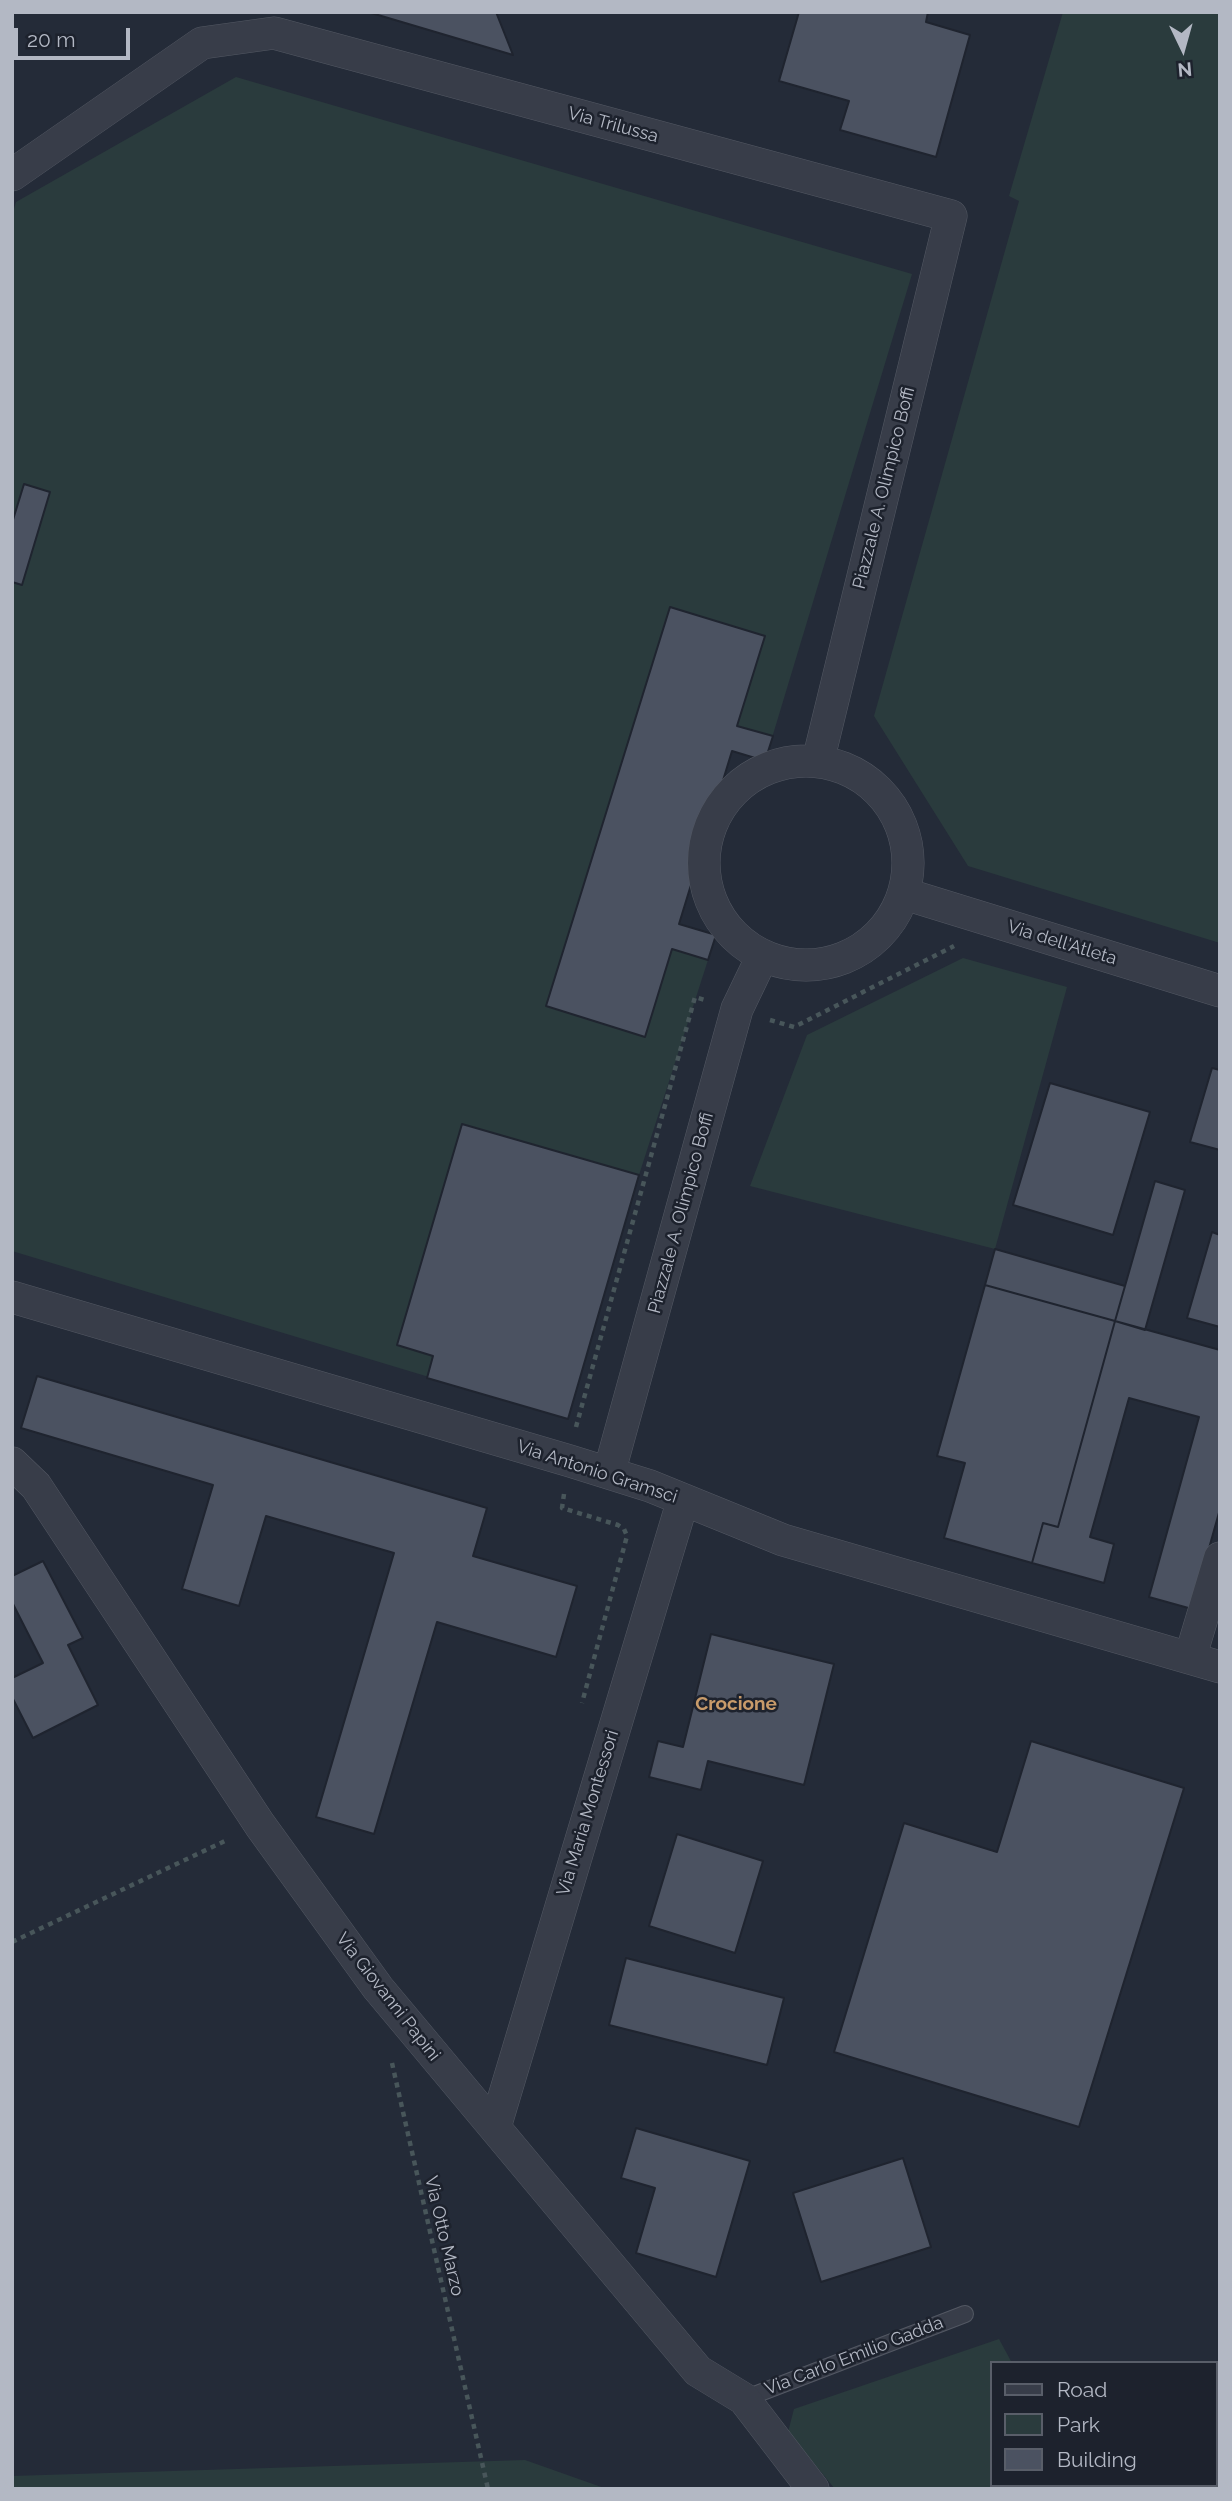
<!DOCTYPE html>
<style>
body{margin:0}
#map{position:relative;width:1232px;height:2501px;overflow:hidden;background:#242b38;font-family:Raleway,sans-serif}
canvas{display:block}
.frame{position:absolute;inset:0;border:14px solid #b3b8c4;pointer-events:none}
.legend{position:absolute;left:990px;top:2361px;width:228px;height:126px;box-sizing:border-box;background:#1d222d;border:2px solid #595e69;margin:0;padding:9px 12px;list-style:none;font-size:21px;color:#b3b8c4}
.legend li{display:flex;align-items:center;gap:14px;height:35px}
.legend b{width:35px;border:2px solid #595e69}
.north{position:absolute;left:1148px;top:14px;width:70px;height:70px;-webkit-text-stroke:5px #1d222d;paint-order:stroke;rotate:175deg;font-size:19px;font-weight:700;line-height:28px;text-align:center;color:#b3b8c4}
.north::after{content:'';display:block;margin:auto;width:24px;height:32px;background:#b3b8c4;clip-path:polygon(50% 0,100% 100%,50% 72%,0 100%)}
.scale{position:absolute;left:14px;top:28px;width:116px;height:32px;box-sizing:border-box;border:4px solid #b3b8c4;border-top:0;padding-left:9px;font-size:21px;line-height:24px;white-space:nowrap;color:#b3b8c4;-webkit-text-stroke:5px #1d222d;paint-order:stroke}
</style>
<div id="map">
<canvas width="1232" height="2501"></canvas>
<div class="frame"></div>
<ul class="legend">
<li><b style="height:9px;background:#383d49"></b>Road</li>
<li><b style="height:19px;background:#2a3b3d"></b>Park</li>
<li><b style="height:19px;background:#4b5261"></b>Building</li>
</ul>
<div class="north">N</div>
<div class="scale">20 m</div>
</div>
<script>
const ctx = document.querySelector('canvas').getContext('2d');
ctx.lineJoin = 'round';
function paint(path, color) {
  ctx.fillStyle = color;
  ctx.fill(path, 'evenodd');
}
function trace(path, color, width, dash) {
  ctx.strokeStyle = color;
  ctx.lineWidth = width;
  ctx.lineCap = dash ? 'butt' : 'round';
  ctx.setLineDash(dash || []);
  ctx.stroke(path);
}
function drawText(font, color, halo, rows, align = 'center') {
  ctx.font = font + ' Raleway,sans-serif';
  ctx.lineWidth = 5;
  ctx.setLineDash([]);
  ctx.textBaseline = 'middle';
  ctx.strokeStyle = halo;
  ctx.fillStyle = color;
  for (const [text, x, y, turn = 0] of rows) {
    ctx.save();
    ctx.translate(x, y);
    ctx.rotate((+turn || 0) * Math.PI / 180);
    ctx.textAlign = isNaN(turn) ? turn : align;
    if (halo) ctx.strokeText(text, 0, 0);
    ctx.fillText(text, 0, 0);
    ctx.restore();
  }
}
paint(new Path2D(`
 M1063 12H1220V943L968 866 874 716 1019 201 1009 196Z
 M236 77 912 274 765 761 732 751 679 923 716 935 639 1175 568 1419 12 1251V216L16 202Z
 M963 958 1067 987 995 1249 750 1186 807 1035Z
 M999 2339 1012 2363H992V2485H1076L1078 2489H835L788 2432 794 2409Z
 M525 2460 607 2489H12V2476Z`), '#2a3b3d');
const building = new Path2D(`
 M368 12H496L513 55Z
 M799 12H928L926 22 970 35 936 157 840 130 849 101 779 81Z
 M24 484 50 492 22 585 12 582V523Z
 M670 607 765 636 737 726 773 736 765 761 732 751 679 924 716 935 708 960 672 949 645 1037 546 1006Z
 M1212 1068 1220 1070V1150L1190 1142Z
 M1050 1083 1150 1112 1113 1235 1013 1205Z
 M462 1124 639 1175 568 1419 427 1378 433 1356 397 1345Z
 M1155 1181 1185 1190 1145 1330 1115 1321Z
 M1212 1232 1220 1235V1327L1187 1318Z
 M995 1249 1125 1286 1115 1321 985 1285Z
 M985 1285 1115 1321 1058 1527 1043 1523 1032 1563 944 1538 965 1463 937 1456Z
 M1115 1321 1220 1350V1509L1192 1609 1149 1597 1199 1417 1129 1398 1090 1537 1114 1544 1104 1583 1032 1563 1043 1523 1058 1527Z
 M37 1376 487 1508 473 1556 577 1586 556 1657 437 1622 374 1834 316 1817 394 1553 266 1516 239 1606 182 1589 213 1485 21 1428Z
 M43 1561 83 1638 68 1645 98 1705 33 1738 12 1697V1678L43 1663 12 1602V1576Z
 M711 1634 834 1664 804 1785 708 1761 701 1790 649 1777 658 1741 683 1747Z
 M1031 1741 1184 1788 1079 2127 834 2052 904 1823 997 1852Z
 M677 1834 763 1861 735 1953 649 1926Z
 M626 1958 784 1998 767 2065 609 2025Z
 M636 2128 750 2161 716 2277 636 2253 655 2188 621 2178Z
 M903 2158 931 2247 821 2282 793 2193Z`);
paint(building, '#4b5261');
trace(building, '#1f242f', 2);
const lane = new Path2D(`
 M744 2399 965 2314`);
const street = new Path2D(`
 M12 175 202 43 274 33 951 216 818 761
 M704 863a102 102 0 1 1 204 0a102 102 0 1 1-204 0Z
 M905 894 1220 991
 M12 1297 570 1461 650 1486 783 1540 1220 1667
 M12 1463 36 1486 260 1825 378 1988 698 2371 744 2399 813 2489
 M609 1473 737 1009 762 957
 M1190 1658 1220 1558
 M495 2127 683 1500`);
trace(lane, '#535863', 18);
trace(street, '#535863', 33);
trace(new Path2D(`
 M770 1020 794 1027 954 946
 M576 1427 695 997 705 1000
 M564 1494 562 1508 618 1525 624 1529 627 1536 582 1703
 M12 1942 227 1840
 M392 2063 488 2489`), '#48565a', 4.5, [5, 5]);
trace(lane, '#383d49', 16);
trace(street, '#383d49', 32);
drawText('18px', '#b3b8c4', '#1d222d', [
 ["Via Trilussa",613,125,15],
 ["Piazzale A. Olimpico Boffi",884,488,-76],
 ["Via dell'Atleta",1062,943,17],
 ["Piazzale A. Olimpico Boffi",681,1213,-75],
 ["Via Antonio Gramsci",597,1472,18],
 ["Via Maria Montessori",588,1813,-73],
 ["Via Giovanni Papini",388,1997,52],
 ["Via Otto Marzo",444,2236,77],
 ["Via Carlo Emilio Gadda",854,2356,-21]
]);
drawText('bold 19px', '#c89b6a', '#1d222d', [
 ["Crocione",736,1704]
]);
</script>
